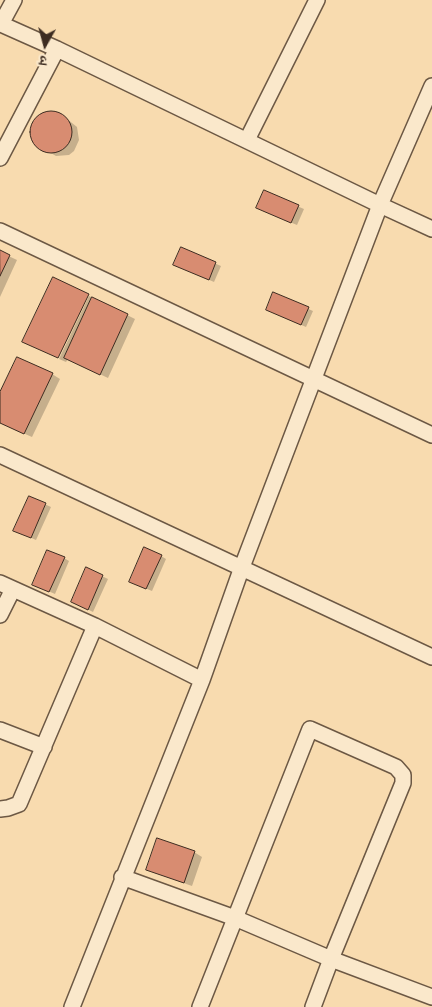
<!DOCTYPE html>
<meta charset="utf-8">
<style>
body{margin:0}
#map{position:relative;width:432px;height:1007px;overflow:hidden;background:#f8dbaf;font-family:"IM FELL Great Primer","Noto Serif Devanagari",serif}
canvas{display:block}
.north{position:absolute;left:20px;top:20px;width:50px;height:50px;-webkit-text-stroke:4px #fae8cb;paint-order:stroke;rotate:187deg;font-size:14px;font-weight:700;line-height:20px;text-align:center;color:#3d2c21}
.north::after{content:'';display:block;margin:auto;width:18px;height:22px;background:#3d2c21;clip-path:polygon(50% 0,100% 100%,50% 72%,0 100%)}
</style>
<div id="map">
<canvas width="432" height="1007"></canvas>
<div class="north">उ</div>
</div>
<script>
const ctx = document.querySelector('canvas').getContext('2d');
ctx.lineJoin = 'round';
function paint(path, color) {
  ctx.fillStyle = color;
  ctx.fill(path, 'evenodd');
}
function trace(path, color, width, dash) {
  ctx.strokeStyle = color;
  ctx.lineWidth = width;
  ctx.lineCap = dash ? 'butt' : 'round';
  ctx.setLineDash(dash || []);
  ctx.stroke(path);
}
paint(new Path2D(`
 M52 113 67 119 77 127 79 140 74 151 69 155 56 156 37 145 32 133 35 121 40 117Z
 M264 192 304 209 297 225 263 211Z
 M181 249 221 266 214 282 180 267Z
 M0 252 17 260 0 297Z
 M274 294 313 311 306 327 267 310Z
 M89 296 135 319 108 378 68 359 66 362 59 359Z
 M52 374 60 379 32 437 0 423V395Z
 M29 497 51 507 36 540 20 533Z
 M161 556 166 559 152 591 135 584Z
 M64 558 69 561 55 594 39 587Z
 M87 569 108 579 93 612 77 604Z
 M194 852 202 857 192 886 155 873 147 869Z`), '#0003');
const building = new Path2D(`
 M30 132a21 21 0 1 1 42 0a21 21 0 1 1-42 0Z
 M264 190 299 205 291 223 256 208Z
 M181 247 216 262 209 280 173 265Z
 M0 250 10 255 0 276Z
 M53 277 89 294 58 358 22 342Z
 M273 292 309 307 301 325 266 310Z
 M92 297 128 314 100 375 64 358Z
 M17 357 53 373 24 434 0 423V392Z
 M29 496 46 503 31 538 13 531Z
 M144 547 162 555 146 589 129 582Z
 M47 550 65 557 49 592 32 585Z
 M86 567 103 575 88 610 71 602Z
 M157 838 195 851 184 883 146 870Z`);
paint(building, '#d88c71');
trace(building, '#3d2c21', 1);
const minor = new Path2D(`
 M14 0 1 24 57 49 380 205 432 229
 M247 140 317 0
 M0 158 57 49
 M0 231 432 435
 M0 455 432 657
 M0 583 95 626 202 680
 M0 615 13 589
 M0 730 44 747
 M0 809 8 808 19 804 95 626
 M122 877 235 918 331 959 432 997
 M72 1007 202 680 242 567 380 205 432 86
 M200 1007 310 729 396 767 403 775V783L331 959 313 1007`);
trace(minor, '#6c5844', 18);
trace(minor, '#fae8cb', 15);
</script>
